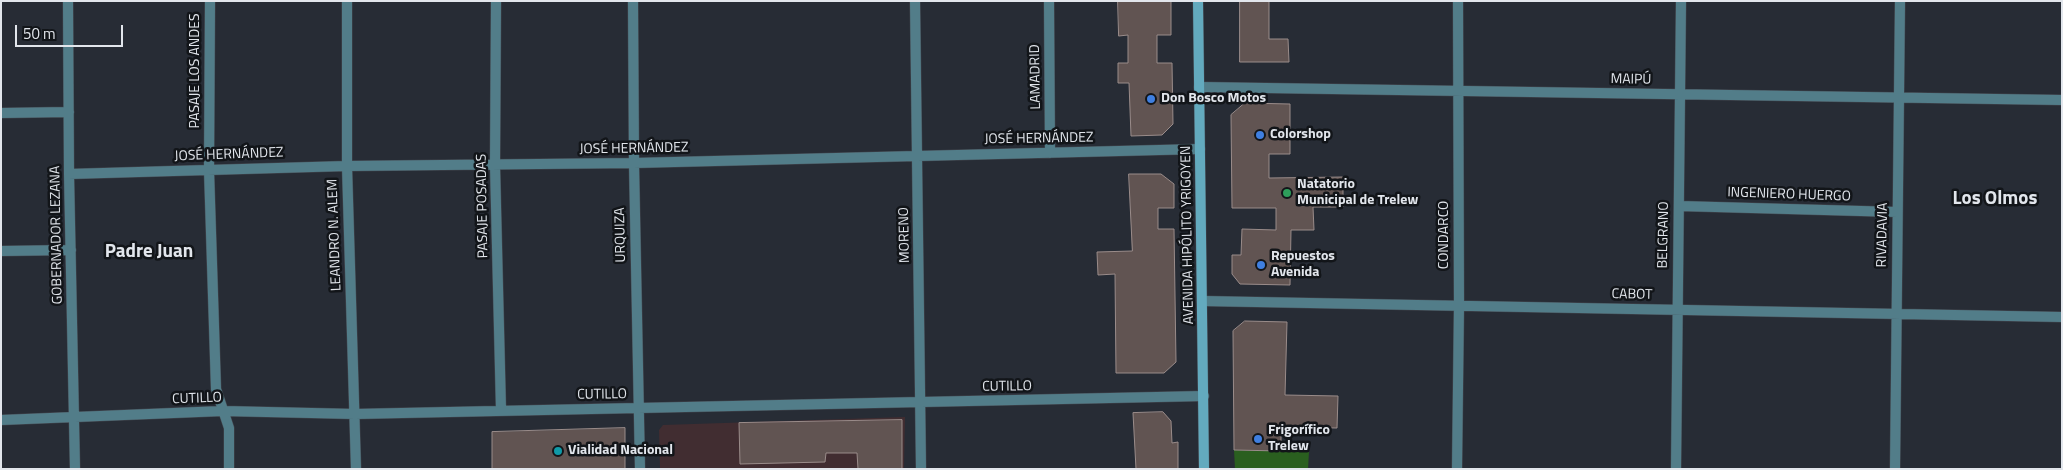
<!DOCTYPE html>
<meta charset="utf-8">
<style>
body{margin:0}
#map{position:relative;width:2063px;height:470px;overflow:hidden;background:#272c35;font-family:"Titillium Web",sans-serif}
canvas{display:block}
.frame{position:absolute;inset:0;border:2px solid #e2e6ec;pointer-events:none}
.scale{position:absolute;left:15px;top:25px;width:108px;height:22px;box-sizing:border-box;border:2px solid #e2e6ec;border-top:0;padding-left:6px;font-size:15px;line-height:18px;white-space:nowrap;color:#e2e6ec;-webkit-text-stroke:4px #121519;paint-order:stroke}
</style>
<div id="map">
<canvas width="2063" height="470"></canvas>
<div class="frame"></div>
<div class="scale">50 m</div>
</div>
<script>
const ctx = document.querySelector('canvas').getContext('2d');
ctx.lineJoin = 'round';
function paint(path, color) {
  ctx.fillStyle = color;
  ctx.fill(path, 'evenodd');
}
function trace(path, color, width, dash) {
  ctx.strokeStyle = color;
  ctx.lineWidth = width;
  ctx.lineCap = dash ? 'butt' : 'round';
  ctx.setLineDash(dash || []);
  ctx.stroke(path);
}
function drawText(font, color, halo, rows, align = 'center') {
  ctx.font = font + ' "Titillium Web",sans-serif';
  ctx.lineWidth = 5;
  ctx.setLineDash([]);
  ctx.textBaseline = 'middle';
  ctx.strokeStyle = halo;
  ctx.fillStyle = color;
  for (const [text, x, y, turn = 0] of rows) {
    ctx.save();
    ctx.translate(x, y);
    ctx.rotate((+turn || 0) * Math.PI / 180);
    ctx.textAlign = isNaN(turn) ? turn : align;
    if (halo) ctx.strokeText(text, 0, 0);
    ctx.fillText(text, 0, 0);
    ctx.restore();
  }
}
paint(new Path2D(`
 M905 417 904 469H660L659 430 663 425Z`), '#412d31');
paint(new Path2D(`
 M1234 450 1309 452 1308 469H1235Z`), '#2a5f1f');
const building = new Path2D(`
 M1118 1H1171V35H1157V63H1172L1173 124 1162 135 1131 136 1129 83H1118V63H1128V35L1119 36Z
 M1240 1H1269V39H1288L1289 62H1240Z
 M1245 103 1290 104V154H1269V178L1343 177V207H1313L1314 230H1291L1290 285 1240 284 1232 274V255H1241L1242 229 1276 230V208H1232L1231 115Z
 M1129 174H1161L1174 184V208H1158V229H1174L1176 362 1164 373H1116L1115 274 1098 275 1097 252 1132 251Z
 M1245 321 1287 322 1285 395 1338 396 1337 428 1281 427V451L1234 450 1233 331Z
 M1163 412 1171 421 1172 443 1178 442V469H1136L1133 413Z
 M902 420V469H858L857 453H826L825 462 740 464 739 423Z
 M625 428V469H492V432Z`);
paint(building, '#615452');
trace(building, '#9a8c8a', 1);
const street = new Path2D(`
 M68 1 69 174 75 469
 M210 1 209 170 216 389 229 428V469
 M347 1V166L356 469
 M496 1 495 165 501 410
 M633 1 634 163 640 469
 M915 1 921 469
 M1049 1 1050 153
 M1199 87 2062 100
 M1 113 69 112
 M69 174 347 166 634 163 1200 149
 M1679 206 1897 212
 M1 251 71 250
 M1202 301 2062 317
 M1 420 223 411 355 414 1204 396
 M1457 469 1459 305 1458 1
 M1676 469 1681 1
 M1895 469 1900 1`);
const secondary = new Path2D(`
 M1198 1 1204 469`);
trace(street, '#454a52', 11);
trace(secondary, '#454a52', 11);
trace(street, '#527d89', 10);
trace(secondary, '#63aabe', 10);
for (const [x, y, r, color] of [
 [1151,99,5,"#3f7fe0"],
 [1260,135,5,"#3f7fe0"],
 [1287,193,5,"#2e9e5b"],
 [1261,265,5,"#3f7fe0"],
 [1258,439,5,"#3f7fe0"],
 [558,451,5,"#0f9aa8"]
]) {
  const dot = new Path2D();
  dot.arc(x, y, r, 0, 2 * Math.PI);
  ctx.fillStyle = color;
  ctx.fill(dot);
  trace(dot, '#121519', 2);
}
drawText('14px', '#e2e6ec', '#121519', [
 ["PASAJE LOS ANDES",196,71,-90],
 ["LAMADRID",1036,77,-91],
 ["MAIPÚ",1631,80,1],
 ["JOSÉ HERNÁNDEZ",1039,139,-1],
 ["JOSÉ HERNÁNDEZ",634,149,-1],
 ["JOSÉ HERNÁNDEZ",229,155,-2],
 ["INGENIERO HUERGO",1789,195,2],
 ["PASAJE POSADAS",483,206,-91],
 ["GOBERNADOR LEZANA",57,235,-91],
 ["LEANDRO N. ALEM",335,235,-92],
 ["URQUIZA",621,235,-91],
 ["MORENO",905,235,-91],
 ["AVENIDA HIPÓLITO YRIGOYEN",1188,235,-91],
 ["CONDARCO",1445,235,-90],
 ["BELGRANO",1664,235,-89],
 ["RIVADAVIA",1883,235,-89],
 ["CABOT",1632,295,1],
 ["CUTILLO",1007,387,-1],
 ["CUTILLO",602,395,-1],
 ["CUTILLO",197,399,-2]
]);
drawText('bold 14px', '#e2e6ec', '#121519', [
 ["Don Bosco Motos",1161,99],
 ["Colorshop",1270,135],
 ["Natatorio",1297,185],
 ["Municipal de Trelew",1297,201],
 ["Repuestos",1271,257],
 ["Avenida",1271,273],
 ["Frigorífico",1268,431],
 ["Trelew",1268,447],
 ["Vialidad Nacional",568,451]
], 'left');
drawText('bold 19px', '#e2e6ec', '#121519', [
 ["Los Olmos",1995,199],
 ["Padre Juan",149,252]
]);
</script>
